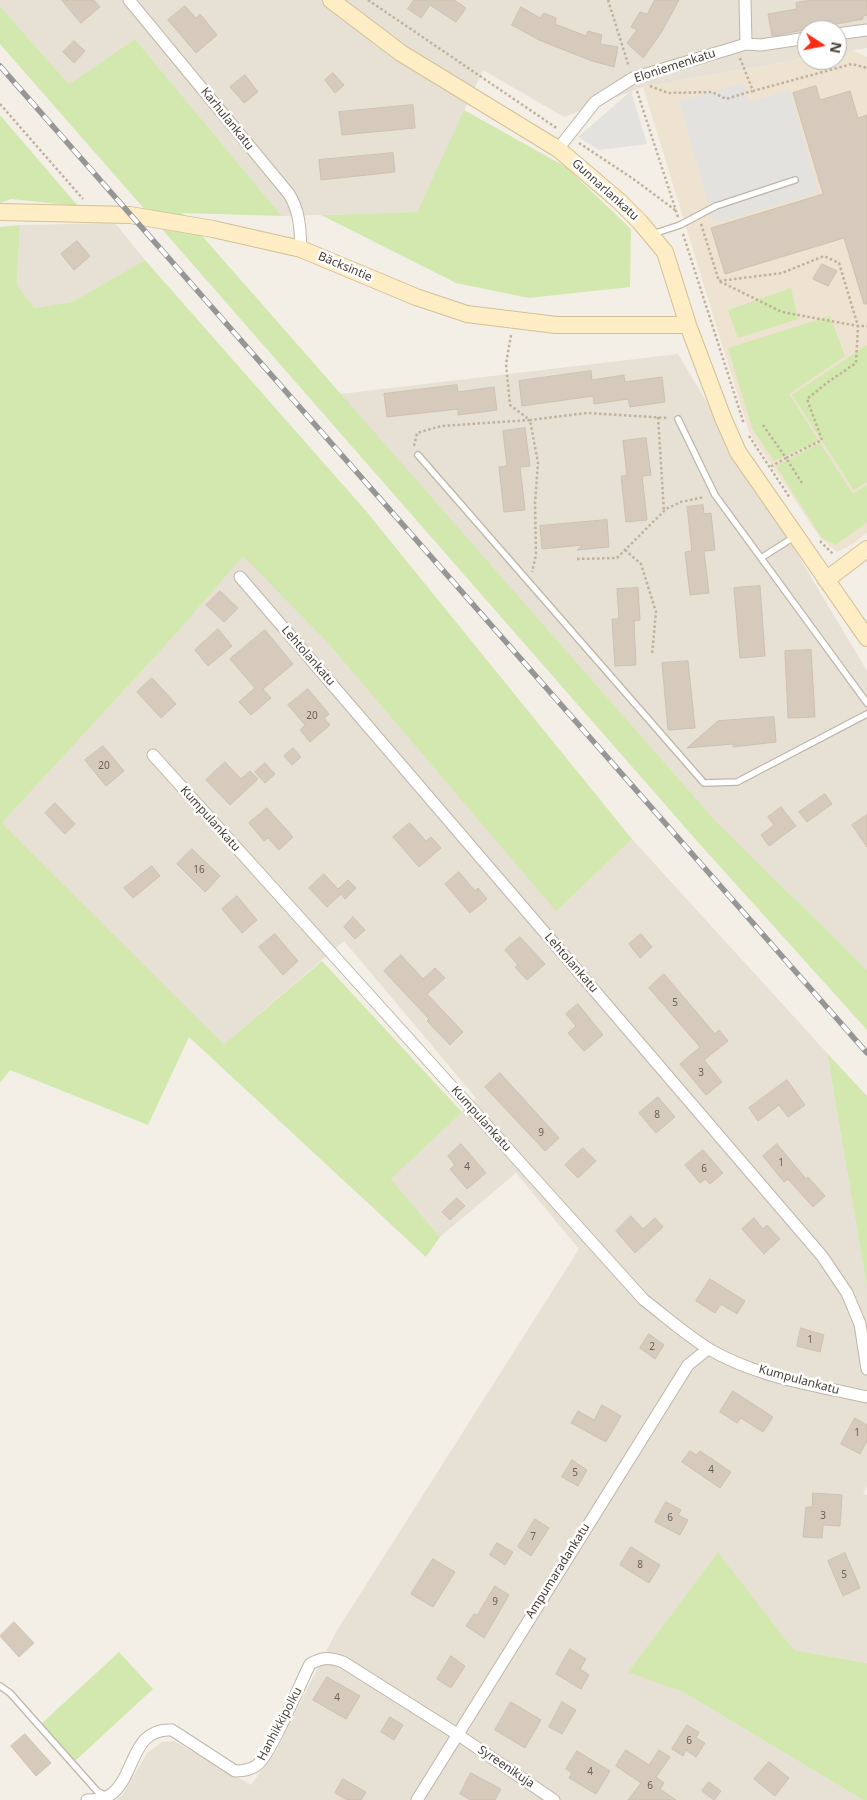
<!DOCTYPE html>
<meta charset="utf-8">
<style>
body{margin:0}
#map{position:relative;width:867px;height:1800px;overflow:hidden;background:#f3efe7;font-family:"Noto Sans",sans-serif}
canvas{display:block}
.north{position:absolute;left:797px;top:20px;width:50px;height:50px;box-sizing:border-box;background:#fff;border:1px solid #b5b2af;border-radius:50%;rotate:101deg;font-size:14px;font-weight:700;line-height:20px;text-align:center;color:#473f36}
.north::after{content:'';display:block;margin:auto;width:18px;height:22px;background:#fc2b15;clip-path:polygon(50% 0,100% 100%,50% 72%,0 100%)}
</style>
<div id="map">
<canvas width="867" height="1800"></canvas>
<div class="north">N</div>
</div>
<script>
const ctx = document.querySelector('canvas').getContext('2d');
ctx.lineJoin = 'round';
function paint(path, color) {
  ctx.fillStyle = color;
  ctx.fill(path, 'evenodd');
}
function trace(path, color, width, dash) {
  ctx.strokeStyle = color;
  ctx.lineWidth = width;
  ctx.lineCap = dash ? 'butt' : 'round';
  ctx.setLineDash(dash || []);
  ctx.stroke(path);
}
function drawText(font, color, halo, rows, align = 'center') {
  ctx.font = font + ' "Noto Sans",sans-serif';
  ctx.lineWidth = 5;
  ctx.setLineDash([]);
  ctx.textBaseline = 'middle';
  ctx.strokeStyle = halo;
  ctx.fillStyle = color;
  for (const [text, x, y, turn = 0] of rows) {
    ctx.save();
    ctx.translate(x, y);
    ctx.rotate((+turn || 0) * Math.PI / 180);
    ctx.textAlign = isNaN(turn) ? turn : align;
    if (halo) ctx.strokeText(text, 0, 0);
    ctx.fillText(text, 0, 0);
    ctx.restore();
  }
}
paint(new Path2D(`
 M0 0H867V48L837 53V30H807V58L643 87 564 117 483 70 417 212 282 216 135 39 69 84 0 6Z
 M115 223 145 260 72 302 34 308 17 284 20 225Z
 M678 354 867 671V970L714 819 340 394Z
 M243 555 326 641 556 910 632 839 827 1053 867 1288V1485L863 1494 867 1495V1663L794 1650 718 1552 629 1671 683 1692 863 1800H116L122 1796 147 1753 162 1742 174 1741 251 1785 277 1749 336 1632 579 1249 516 1173 440 1237 391 1179 476 1098 344 941 224 1044 2 823 174 636Z`), '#e7e0d5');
paint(new Path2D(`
 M852 50 867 57V532L855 543 837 552 821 539 749 432 643 87 807 58V60H837V53Z`), '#ede3d0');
paint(new Path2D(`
 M0 6 69 84 135 39 282 216 182 213 714 819 867 970V1030L697 841 0 44Z
 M464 110 566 167 631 229 630 287 529 298 456 283 321 215 417 212Z
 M0 115 78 206 11 199 0 203Z
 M20 225 17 284 34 308 72 302 145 260 366 511 632 839 556 911 326 641 243 556 174 636 2 823 224 1044 322 961 462 1112 391 1179 440 1237 426 1257 189 1037 148 1125 10 1070 0 1083V227Z
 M791 288 798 319 738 338 728 310Z
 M830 316 845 356 789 394 819 441 774 461 752 428 728 348Z
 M867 345V482L854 490 792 395Z
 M820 443 853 494 867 485V522L836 545 822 538 776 466Z
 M827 1053 867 1096V1288Z
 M718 1552 794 1650 867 1663V1800H863L683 1692 628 1672Z
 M119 1652 153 1689 74 1762 40 1725Z`), '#d2e8af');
paint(new Path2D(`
 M743 83 749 102 790 90 819 193 714 223 679 101Z
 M631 91 647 144 599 150 578 137Z`), '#e4e2df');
const building = new Path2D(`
 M62 0H94L100 7 81 23Z
 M414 0H454L466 8 456 22 430 5 421 18 408 9Z
 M655 0H679L661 33 643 58 627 43 637 30 631 27 640 12 647 14Z
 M812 0H867V15L863 16V19L772 36 768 14 797 9 796 3Z
 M185 6 196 18 200 14 217 35 196 53 168 20Z
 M521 7 540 18 544 13 556 18 555 24 586 36 588 31 602 35 600 44 618 47 614 67 592 61 539 40 512 25Z
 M74 41 85 51 74 63 63 52Z
 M333 73 344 85 335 93 325 80Z
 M245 75 258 92 244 103 230 87Z
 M816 86 820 100 850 91 858 118 867 115V304H864L844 238 725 274 711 228 823 194 793 93Z
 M413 105 415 128 342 135 339 112Z
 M393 153 395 172 321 180 319 160Z
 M77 241 90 256 74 270 61 254Z
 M822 264 837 271 828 286 813 279Z
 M591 371 592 380 624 375 625 382 662 377 665 402 630 407 628 399 594 404 593 396 522 406 519 381Z
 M457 385 458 392 494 387 497 410 458 415V409L387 417 384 394Z
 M525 428 530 466 520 467 525 510 504 512 499 467 507 466 503 431Z
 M646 438 651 475 642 476 647 520 626 522 621 476 627 475 623 441Z
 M703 505 704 514 711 513 715 550 704 551 709 593 690 595 685 552 692 551 687 507Z
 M607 520 609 547 577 550 583 545 542 549 540 526Z
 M760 586 765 656 740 658 734 588Z
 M638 588 640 620 634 621 636 665 615 666 612 619H619L617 589Z
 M220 591 238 608 224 622 206 605Z
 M218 629 232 646 208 666 195 650Z
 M265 630 293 664 263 689 271 698 251 715 239 702 255 688 230 659Z
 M811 650 815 717 788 718 785 651Z
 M688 661 695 728 668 730 662 663Z
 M152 678 176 704 161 718 137 692Z
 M308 689 329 714 324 718 330 725 310 742 300 730 305 725 288 705Z
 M774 717 776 742 733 747V744L687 748 718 721Z
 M103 746 124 771 106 786 85 760Z
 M293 748 301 757 292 765 284 756Z
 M225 762 241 779 250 771 258 779 230 805 206 780Z
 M265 763 275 774 265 783 255 772Z
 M825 794 832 804 807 822 799 812Z
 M55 803 75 824 65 834 45 813Z
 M781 807 796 826 769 846 761 835 774 825 768 817Z
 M267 808 293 837 279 850 268 838 264 841 249 823Z
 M867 815V847L852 825Z
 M410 823 426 841 431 837 441 848 419 867 393 837Z
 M192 849 220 876 205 892 177 864Z
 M152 866 160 876 133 898 124 888Z
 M459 872 475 891 478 888 487 899 470 913 445 884Z
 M324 874 338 889 348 880 356 888 345 899 341 894 327 907 309 888Z
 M237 896 257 920 242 933 222 909Z
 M353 917 365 930 355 939 344 927Z
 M275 934 298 961 283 975 259 947Z
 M641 934 652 947 640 958 629 944Z
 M520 937 545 964 527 980 515 967 518 965 505 950Z
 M401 955 423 979 435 968 445 978 427 994 463 1032 450 1045 427 1021 429 1019 384 971Z
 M664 974 715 1034 719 1030 728 1041 704 1060 722 1082 706 1095 680 1064 700 1047 649 988Z
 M578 1004 603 1035 584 1051 568 1033 576 1026 566 1014Z
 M500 1073 559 1138 545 1151 485 1087Z
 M787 1080 805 1105 788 1117 779 1105 758 1121 749 1108Z
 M658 1097 675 1117 656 1133 639 1113Z
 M461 1144 486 1173 467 1189 450 1169 455 1165 448 1156Z
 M777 1144 806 1179 808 1177 825 1196 813 1207 788 1179 784 1182 763 1156Z
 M583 1148 596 1161 578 1178 565 1165Z
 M703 1150 723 1173 710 1184 705 1179 700 1183 685 1165Z
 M457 1198 465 1206 450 1220 442 1212Z
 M631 1216 643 1229 655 1218 663 1227 635 1253 616 1231Z
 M754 1218 763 1229 767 1225 780 1239 764 1254 742 1229Z
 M710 1279 745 1301 737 1314 721 1304 715 1313 696 1301Z
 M801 1328 824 1335 820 1352 797 1346Z
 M649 1334 664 1345 655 1359 640 1348Z
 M733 1391 773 1417 763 1432 741 1418 737 1423 720 1412Z
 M602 1405 621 1416 606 1442 571 1423 578 1411 594 1420Z
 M855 1418 867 1425V1441L860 1454 841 1444Z
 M690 1451 696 1455 700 1451 731 1472 720 1488 682 1462Z
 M572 1460 587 1470 578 1486 562 1477Z
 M813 1493 842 1495 840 1526 823 1525 822 1538 803 1537 806 1507H812Z
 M666 1502 681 1510 678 1515 688 1520 680 1535 655 1522Z
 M535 1519 549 1528 531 1556 518 1547Z
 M497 1543 513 1552 505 1565 490 1555Z
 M631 1547 660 1565 649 1583 620 1565Z
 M845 1553 860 1588 843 1596 828 1561Z
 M433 1559 455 1572 433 1607 411 1594Z
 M495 1586 509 1595 484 1638 466 1626 474 1614 477 1615Z
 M14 1622 34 1643 19 1657 0 1636Z
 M570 1649 586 1659 580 1669 589 1675 581 1689 556 1674Z
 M451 1656 465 1666 451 1688 437 1679Z
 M327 1677 360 1696 346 1719 313 1700Z
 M511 1702 541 1720 525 1748 495 1730Z
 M562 1702 576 1710 562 1734 549 1727Z
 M390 1717 403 1725 394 1740 381 1732Z
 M687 1725 699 1732 696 1738 705 1743 696 1757 686 1750 683 1756 672 1749Z
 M25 1734 51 1763 36 1776 11 1746Z
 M626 1750 649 1765 659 1750 670 1757 656 1777 664 1783 660 1789 676 1800H628L641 1783 616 1766Z
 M577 1751 610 1771 596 1794 569 1778 572 1773 566 1769Z
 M769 1762 789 1778 775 1796 754 1779Z
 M471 1773 501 1789 495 1800H471L460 1794Z
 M343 1779 366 1792 361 1800H347L335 1793Z
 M709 1782 721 1791 714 1800 702 1791Z`);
paint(building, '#d5cabc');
trace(building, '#d0c1af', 1);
const lane = new Path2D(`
 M653 234 680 225 716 206 795 180
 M678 419 715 495 867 703
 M418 455 704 783 737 782 867 714
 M761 558 794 537
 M0 1686 10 1693 97 1791 106 1796`);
const street = new Path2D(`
 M129 0 289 194C300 212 300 228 301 249
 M837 34 867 30
 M746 44 761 45 807 38
 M558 149 595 102 633 78 746 44 745 0
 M240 577 822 1256 847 1293 860 1324 867 1369
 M153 755 644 1300C665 1316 686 1335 709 1349 756 1377 814 1385 867 1397
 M87 1800C94 1800 104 1799 110 1795 136 1778 130 1727 172 1730L235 1771C242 1771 251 1770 257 1765 271 1754 300 1684 310 1664 323 1657 329 1657 343 1662L457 1734 554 1800
 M417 1800 688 1365 708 1349`);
const secondary = new Path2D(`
 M331 0 401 53 558 149 619 201 640 222 665 252 688 325 723 418 738 452 867 638
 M0 212 130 215 213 229 301 249 416 297 467 314 556 325H688
 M826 580 867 549`);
trace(lane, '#bfb6a9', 8);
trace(street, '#bfb6a9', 13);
trace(secondary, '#d4c096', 18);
trace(new Path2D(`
 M368 0 558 129
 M608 0 629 67
 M740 58 753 91 852 64 867 68
 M650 86 668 93 712 92 726 99 752 91
 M637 91 678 217
 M0 104 83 199
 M579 143 632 178 675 210
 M701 224 719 281 782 273 824 256 839 263 858 326 782 312 719 281
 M683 234 744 424
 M511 335 506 364 510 405 530 420 587 413 668 418
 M658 417 664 511
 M763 425 786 458 770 467
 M749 436 790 498
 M414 446 417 433 441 426 530 420 538 463 535 503 536 555 532 572
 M802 483 786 458 822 440 807 399 828 382 856 363 858 326H867
 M820 541 834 555
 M625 550 641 564 656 612 652 655
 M577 559 617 558 666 509 681 502 704 497`), '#c1b19a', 2.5, [2.5, 2.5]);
trace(lane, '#fff', 5.5);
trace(street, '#fff', 11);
trace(secondary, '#ffeec5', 16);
const rail = new Path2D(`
 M0 66 867 1053`);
trace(rail, '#969696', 5.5);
trace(rail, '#fff', 4, [11]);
drawText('10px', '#6a6258', null, [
 ["20",312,716],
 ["20",104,766],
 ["16",199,870],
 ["5",675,1003],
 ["3",701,1073],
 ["8",657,1115],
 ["9",541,1133],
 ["1",781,1163],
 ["4",467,1167],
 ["6",704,1169],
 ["1",810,1340],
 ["2",652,1347],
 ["1",857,1433],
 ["4",711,1470],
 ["5",575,1473],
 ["3",823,1516],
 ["6",670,1518],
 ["7",533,1537],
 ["8",640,1565],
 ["5",844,1575],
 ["9",495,1602],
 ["4",337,1698],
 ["6",689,1741],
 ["4",590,1772],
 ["6",650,1786]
]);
drawText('12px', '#473f36', '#fff', [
 ["Eloniemenkatu",675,66,-18],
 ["Karhulankatu",227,119,51],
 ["Gunnarlankatu",605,190,42],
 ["Bäcksintie",345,267,23],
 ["Lehtolankatu",308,656,49],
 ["Kumpulankatu",210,819,48],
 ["Lehtolankatu",571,963,49],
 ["Kumpulankatu",481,1119,48],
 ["Kumpulankatu",799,1380,15],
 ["Ampumaradankatu",558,1571,-58],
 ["Hanhikkipolku",280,1724,-62],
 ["Syreenikuja",506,1767,34]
]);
</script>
